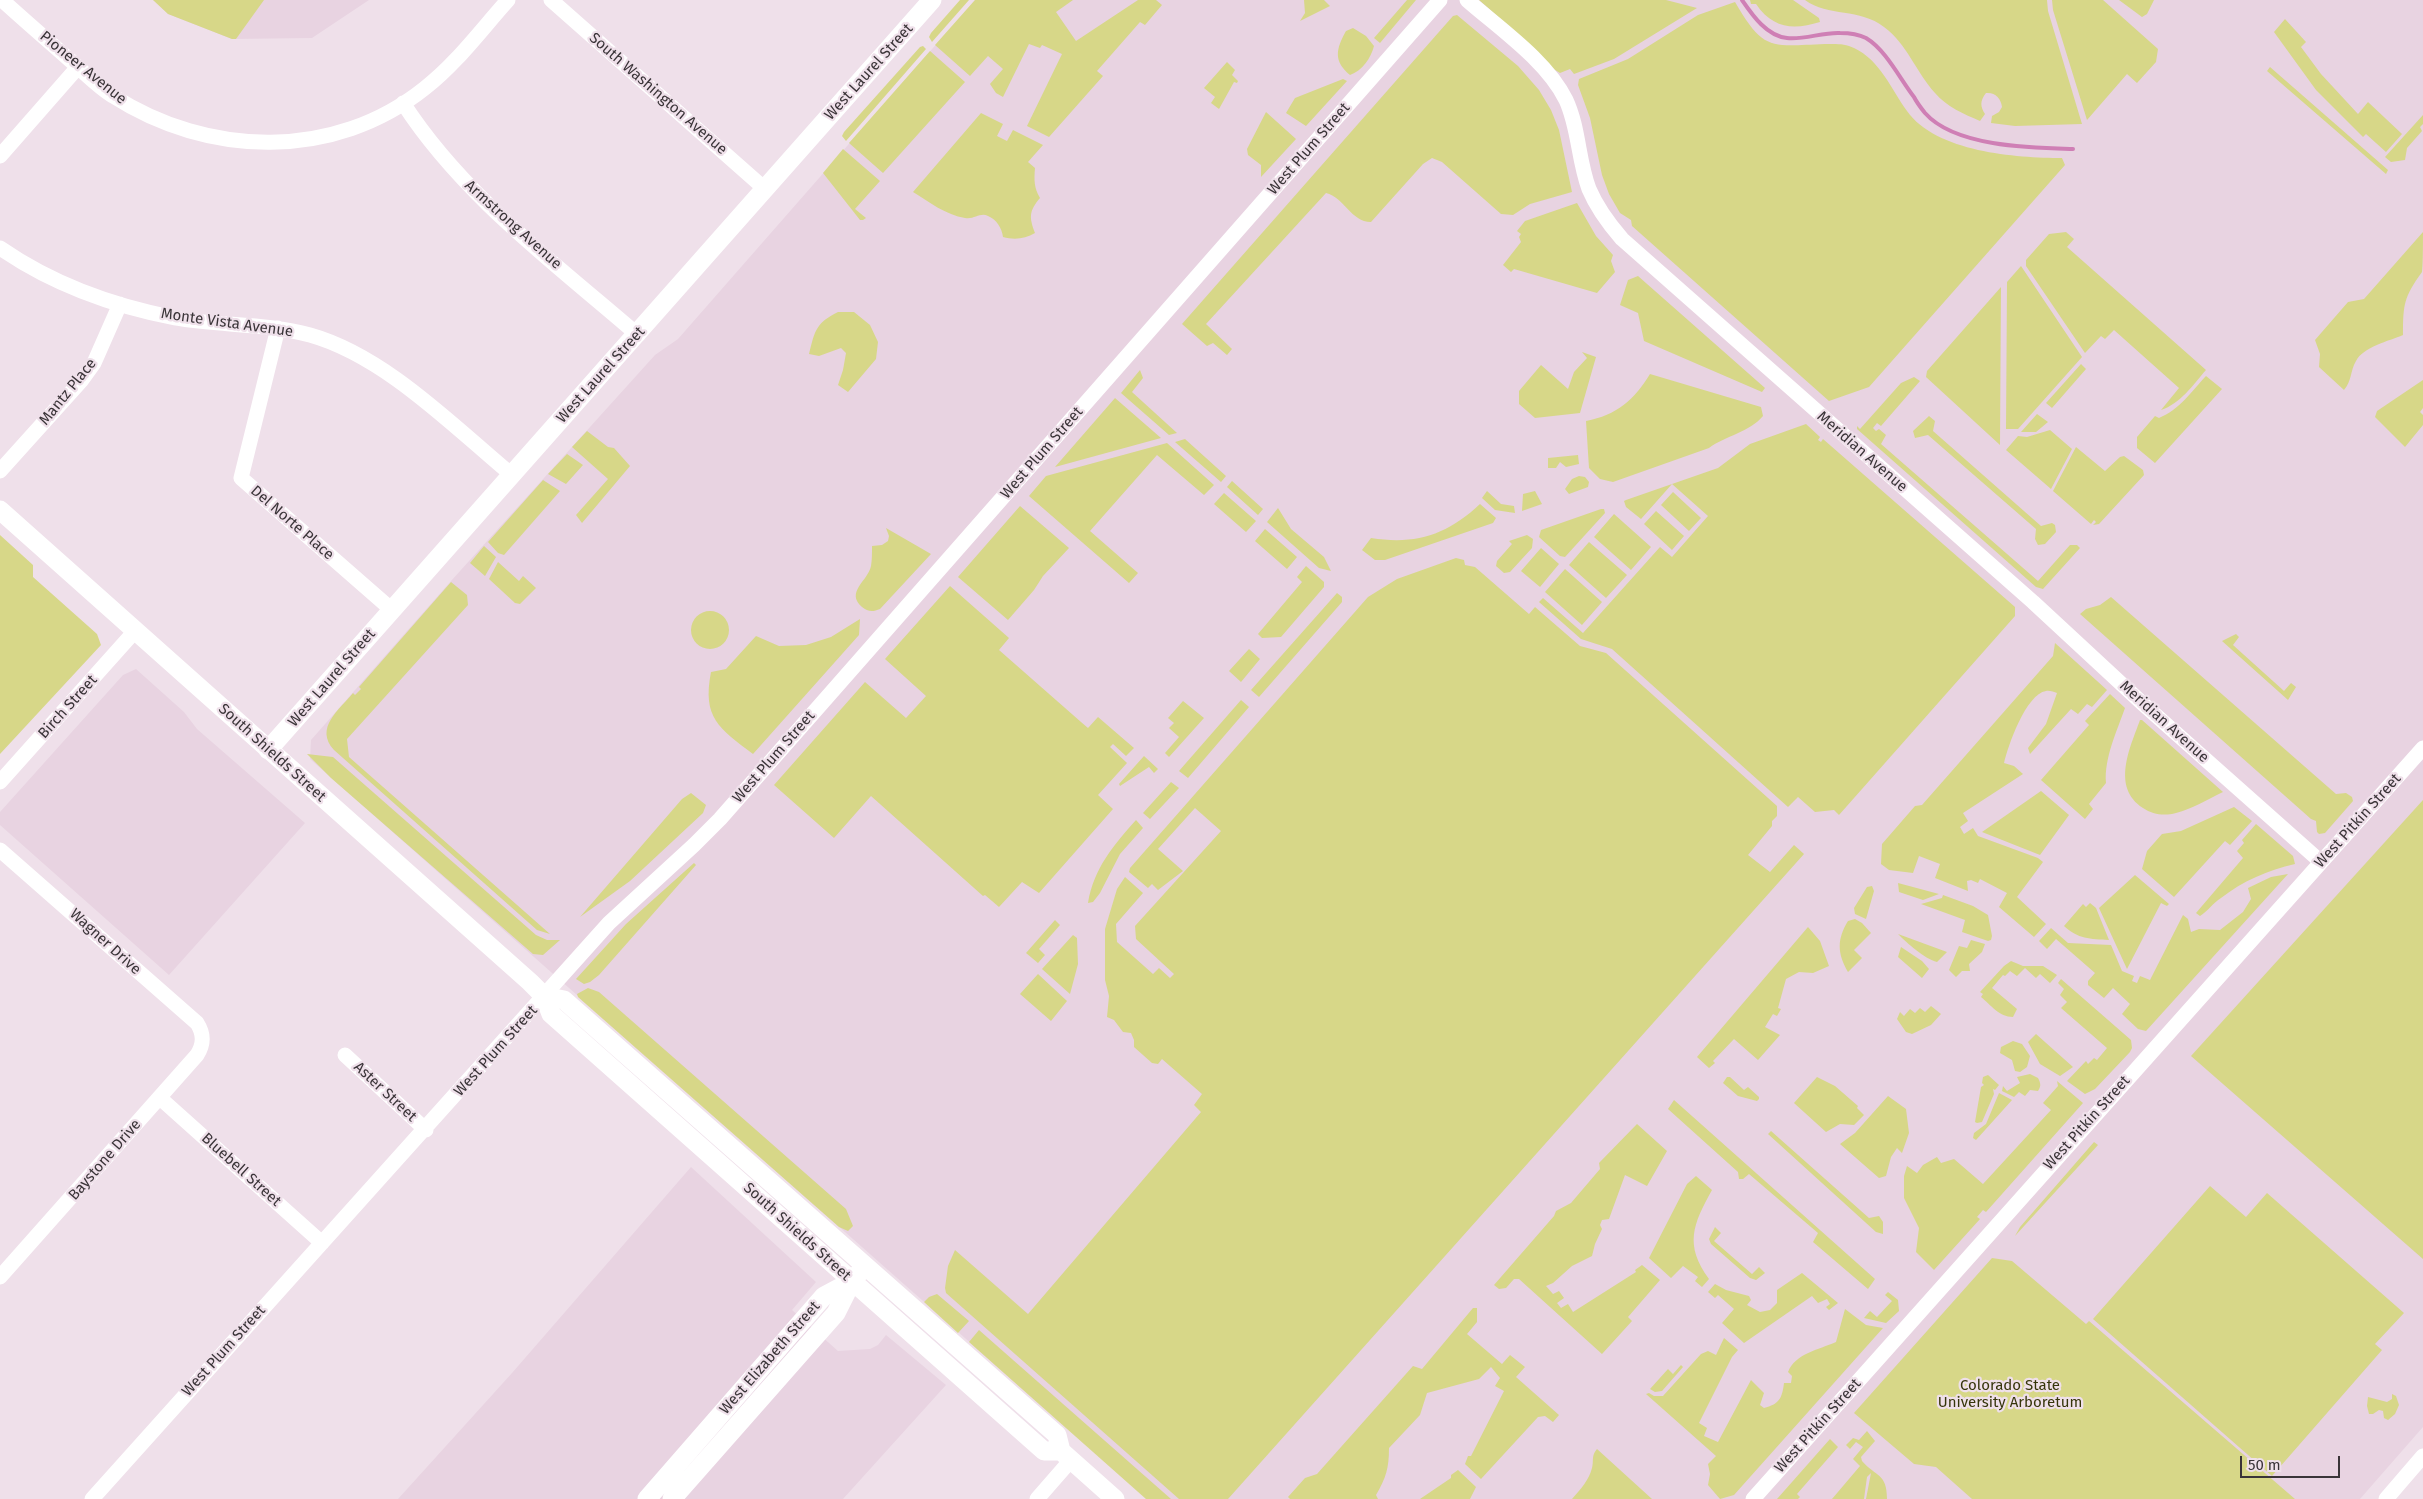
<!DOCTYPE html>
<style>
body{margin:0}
#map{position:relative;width:2423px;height:1499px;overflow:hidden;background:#efe0ea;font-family:"Fira Sans",sans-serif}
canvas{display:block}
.scale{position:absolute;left:2240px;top:1456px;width:100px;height:22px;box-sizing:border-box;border:2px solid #3a3438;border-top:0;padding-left:6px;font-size:15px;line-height:18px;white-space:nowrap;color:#3a3438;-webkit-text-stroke:4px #efe0ea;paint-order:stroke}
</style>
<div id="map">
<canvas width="2423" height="1499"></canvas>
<div class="scale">50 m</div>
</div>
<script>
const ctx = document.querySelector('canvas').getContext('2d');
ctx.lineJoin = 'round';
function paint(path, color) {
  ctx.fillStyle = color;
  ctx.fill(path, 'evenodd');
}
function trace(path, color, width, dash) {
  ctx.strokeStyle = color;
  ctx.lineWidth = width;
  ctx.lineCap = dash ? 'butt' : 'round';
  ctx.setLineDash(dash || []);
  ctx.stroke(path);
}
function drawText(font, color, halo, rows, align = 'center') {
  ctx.font = font + ' "Fira Sans",sans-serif';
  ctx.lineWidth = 4.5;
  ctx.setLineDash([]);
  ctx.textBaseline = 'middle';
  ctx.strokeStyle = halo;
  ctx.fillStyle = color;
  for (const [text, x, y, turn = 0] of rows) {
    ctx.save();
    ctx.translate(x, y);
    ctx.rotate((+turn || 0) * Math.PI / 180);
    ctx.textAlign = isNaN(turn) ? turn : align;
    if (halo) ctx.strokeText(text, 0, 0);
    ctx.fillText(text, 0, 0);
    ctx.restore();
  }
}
paint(new Path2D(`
 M153 0H369L312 38 232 39 168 14Z
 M975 0H2423V1427L2360 1499H1147L310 759 311 740 451 581 655 355 678 339Z
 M136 669 184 712 197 729 305 823 169 975 0 825V812L123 675Z
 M691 1167 816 1282 792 1310 838 1351 870 1349 878 1345 886 1335 946 1385 843 1499H398L512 1373Z`), '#e8d3e1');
paint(new Path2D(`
 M153 0H264L236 39H232L168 14Z
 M960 0H969L932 42 929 37 931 33Z
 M975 0H1073L1056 12 1076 41 1138 0H1156L1162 5 1145 25 1140 22 1097 71 1103 76 1049 137 1027 126 1062 54 1042 45 1040 48 1029 44 1003 97 996 93 990 84 1003 69 988 56 970 76 935 45Z
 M1304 0H1324L1330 6 1300 21 1305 13Z
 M1407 0H1416L1380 43 1374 38Z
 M1479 0H1666L1697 8 1614 59 1574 74 1570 69 1560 73 1547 65 1530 45Z
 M1750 0H1793L1819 18 1820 22C1794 30 1773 29 1756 4H1751Z
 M1805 0H2047L2048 11 2082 124 2015 126 1991 123 1992 116 1999 112 2002 107C2001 98 1995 92 1986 93 1980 101 1980 106 1985 114L1980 121C1964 114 1947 107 1935 93 1916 72 1907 44 1884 27 1860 8 1828 17 1805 0Z
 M2052 0H2103L2158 49 2156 62 2137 83 2127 74 2087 120 2053 10Z
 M2119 0H2154L2147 14 2142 17Z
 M1735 2C1764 52 1771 46 1825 44 1834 44 1845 43 1854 48 1880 60 1891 89 1907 111 1936 152 2016 158 2062 158L2065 165 1869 387 1829 401 1632 226 1631 220 1620 213 1609 194 1602 175 1590 118 1578 85 1579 79 1628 59 1698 15Z
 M1457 15 1518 66 1539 90 1551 110 1559 130 1572 192 1530 204 1513 215 1501 214 1442 162 1432 158 1423 164 1371 222C1351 222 1344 197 1326 193L1206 324 1232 349 1227 355 1213 343 1207 346 1182 324 1453 16Z
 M2285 19 2306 42 2301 47 2321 74 2358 114 2368 102 2402 134 2386 152 2366 134 2363 137 2316 90 2274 32Z
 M1353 28 1366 36 1374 46C1371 58 1362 71 1350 75 1333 61 1336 49 1346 31Z
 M923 46 926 49 846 141 842 136 844 132 920 47Z
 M930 51 965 82 883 173 849 143Z
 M1227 62 1235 70 1232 75 1238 81 1237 83 1234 82 1219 109 1211 103 1215 97 1204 88Z
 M2270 67 2388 170 2386 174 2267 71Z
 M1343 79 1347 81 1306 126 1286 113 1295 98Z
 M1266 112 1296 139 1261 177V165L1248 155 1247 149Z
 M981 113 1003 124 997 136 1007 141 1013 130 1043 145 1028 162 1035 168C1034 180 1034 188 1040 198 1029 211 1029 217 1035 233 1025 239 1014 240 1003 237 1002 228 996 219 988 216 980 212 974 220 965 218 946 215 929 202 913 192Z
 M2423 115V124L2420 127 2422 131 2407 148 2405 160 2391 162 2385 157Z
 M843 149 880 181 855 209 866 218 863 220H860L823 173Z
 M1577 203 1596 236 1613 255 1611 261 1615 272 1597 293 1514 269 1511 272 1503 265 1521 242 1519 237 1521 234 1517 231 1525 221Z
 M2066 232 2074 239 2067 247 2206 370C2193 385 2180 404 2161 410L2179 388 2114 330 2105 339 2101 336 2085 353 2026 266V260L2049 234Z
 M2423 232C2423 240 2423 268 2422 272 2404 297 2403 304 2403 335 2389 341 2363 347 2356 361 2350 371 2352 381 2344 390L2319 367 2320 354 2315 340 2348 302 2364 299Z
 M2021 266 2082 357 2018 429H2006L2007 282Z
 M1638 276 1765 388 1762 392 1644 341 1638 313 1620 305 1628 280Z
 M2001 287 2000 445 1926 377 1927 371Z
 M838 312H854L870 325 878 342 876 359 848 392 838 385 843 370 846 353 841 348 819 356 809 354C815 330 816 323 838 312Z
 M1582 352 1596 357 1580 413 1535 418 1519 404V391L1541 365 1568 389 1574 372 1587 358Z
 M2081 364 2086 369 2052 408 2046 403Z
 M1140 370 1143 378 1132 392 1177 433 1169 435 1121 393Z
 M1650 374 1761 407 1763 416C1750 432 1725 436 1709 448L1613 482 1600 479 1589 468 1586 421C1617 415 1634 400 1650 374Z
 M2206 376 2222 389 2155 463 2137 448V437L2155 416 2159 418C2179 410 2192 391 2206 376Z
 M1914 377 1920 381 1881 426 1877 423 1873 428 1876 431 1879 429 1886 435 1881 444 2038 581 2070 545H2077L2080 548 2043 589 2036 587 1857 429V426L1860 429 1901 383Z
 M2423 380V408L2420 412 2423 415V425L2405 447 2375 417 2377 411Z
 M1115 398 1161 438 1055 467Z
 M2037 414 2048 422 2036 432H2021Z
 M1929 416 1935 421 1933 431 2041 526 2052 523 2055 525 2056 532 2045 544 2038 545 2035 539 2036 529 1928 435 1915 438 1913 431Z
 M1806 424 1820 437 1818 440 1821 442 1823 439 2015 607V616L1839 815 1834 810 1815 812 1798 797 1788 807 1612 649 1581 639 1539 602 1543 598 1583 633 1660 547 1672 557 1708 516 1672 484 1641 519 1626 507 1624 501 1626 500 1718 468 1750 444Z
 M2050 430 2072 449 2051 489 2006 450 2018 436 2027 437Z
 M587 431 608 447 614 448 630 466 582 523 576 515 608 479 572 447Z
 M1185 439 1226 476 1221 482 1175 442Z
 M1167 443 1214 485 1204 495 1157 455 1090 531 1138 573 1129 583 1029 496 1046 476Z
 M2076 447 2105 471 2120 457 2124 456 2143 470 2144 475 2099 524 2093 525 2096 522 2094 520 2091 524 2053 491Z
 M567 454 583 465 566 484 548 474Z
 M1578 455 1579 464 1566 467 1560 462 1556 468H1548V458Z
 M1579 476 1585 477 1589 482 1588 487 1569 494 1565 489 1572 479Z
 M543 480 560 491 504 555 498 553 488 542Z
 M1232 481 1263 509 1258 515 1227 487Z
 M1487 491 1501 504 1514 506 1515 513 1495 510 1482 498Z
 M1535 491 1542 504 1522 511 1523 494Z
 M1673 492 1701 518 1689 531 1661 505Z
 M1224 493 1256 521 1246 532 1214 504Z
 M1480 504 1496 518 1493 523 1385 560H1375L1362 550 1371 538C1416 545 1447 535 1480 504Z
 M1020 506 1069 548 1043 576 1034 590 1008 620 958 577Z
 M1278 508 1291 529 1324 557 1331 571 1319 568 1267 522Z
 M1601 509H1604L1605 513 1565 557 1560 556 1539 537 1541 530Z
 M1656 511 1684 536 1672 550 1644 524Z
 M1614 514 1651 547 1631 570 1594 537Z
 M886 528 931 554 880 609C873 612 868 612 862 607 845 592 868 581 871 566 872 560 872 553 872 546L882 545 888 541 889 536Z
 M1265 529 1297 557 1287 569 1255 541Z
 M0 535 33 565V577L97 634 101 645 0 754Z
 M1527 535 1533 539 1532 548 1510 572 1504 573 1496 566 1497 561 1512 544 1509 541Z
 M1589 542 1627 575 1606 598 1569 565Z
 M484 546 496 557 485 576 470 563Z
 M1541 548 1559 564 1540 587 1521 571Z
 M1456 558 1464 560 1465 565 1475 567 1529 614 1535 607 1580 646 1606 653 1777 806V816L1772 821V826L1748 855 1770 872 1794 845 1804 854 1228 1499H1179L946 1293 945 1288 948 1266 955 1250 1028 1314 1201 1112 1194 1105 1202 1094 1162 1059 1158 1064 1152 1063 1134 1047V1040L1131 1033 1123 1032 1114 1020 1107 1017 1109 996 1105 980V929L1117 889 1125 877 1143 893 1116 924 1117 942 1153 974 1159 968 1170 978 1174 974 1136 939 1135 926 1221 831 1195 808 1158 849 1183 871 1158 890 1152 884 1148 888 1129 872 1130 868 1368 597 1397 579Z
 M498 562 519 581 523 576 536 588 520 604 515 603 489 579Z
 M1306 566 1324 582V587L1281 637 1262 638 1258 634 1302 582 1297 577Z
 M1565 569 1602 602 1582 625 1545 592Z
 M451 582 467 595 468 605 347 739 349 757 550 934 537 930 334 750C314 728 339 710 353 693L355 695 361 689 359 687Z
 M950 586 1009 638 999 650 1081 722 1088 728 1098 717 1134 748 1126 756 1113 744 1110 747 1127 763 1098 795 1113 809 1039 893 1022 882 999 907 985 895 983 896 871 796 834 838 774 785 865 682 906 718 926 696 885 659Z
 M1337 593 1342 597V602L1259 697 1251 690Z
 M2111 597 2336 794 2346 793 2352 797 2353 801 2325 833 2319 834 2317 832 2316 821 2311 819 2080 614 2086 609 2100 605Z
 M691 630a19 19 0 1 1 38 0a19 19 0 1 1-38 0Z
 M860 619 859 635 753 754C719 728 702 718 711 672L726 669 756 636 779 646 806 645 831 637Z
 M2236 634 2239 637 2233 645 2284 691 2291 683 2296 687 2288 700 2222 641Z
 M2055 643 2107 690 2092 707 2087 704 2078 714 2071 709 2030 754 2028 748 2046 724 2057 693C2054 692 2049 690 2046 691 2026 694 2008 746 2004 763L2014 766 2023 774 1963 813 1968 821 1960 827 1964 834 1973 828 1978 836 2038 858 2043 862 2017 897 2046 924 2034 937 1999 907 2007 893 1980 879 1978 883 1971 880 1967 881 1968 891 1935 878 1940 864 1919 856 1913 873 1889 870 1881 864 1882 844 1915 806 1922 805 2053 656Z
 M1249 649 1260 659 1241 682 1229 671Z
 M2110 694 2125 708C2117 731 2104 758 2106 783L2089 804 2093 809 2085 819 2041 780 2089 725 2085 721Z
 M1241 700 1249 707 1188 778 1179 771Z
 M1183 701 1204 718 1169 757 1165 753 1179 737 1169 728 1174 723 1168 718Z
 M2140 720H2142L2223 792C2208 799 2192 809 2176 813 2165 816 2153 815 2143 808 2111 787 2130 748 2140 720Z
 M307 754 333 757 536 935 547 940H560L543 955 533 954 331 778Z
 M1144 756 1158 769 1154 773 1149 767 1120 786 1119 784Z
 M1171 782 1179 788 1150 819 1143 813Z
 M2041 791 2069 815 2040 855 1982 832Z
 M691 793 706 805 703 813 630 881 580 917 682 799Z
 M2423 800V1259L2191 1056Z
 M2234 807 2252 821 2230 845 2225 841 2174 897 2142 869 2147 851 2162 834 2181 831Z
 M1136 820 1143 828 1120 854 1100 893 1093 902 1088 903C1094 868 1113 846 1136 820Z
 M2256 824 2293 856 2295 864C2268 870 2243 881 2221 898 2213 903 2208 911 2200 916L2196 913 2243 858 2237 851 2244 843 2242 840Z
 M694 863 696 865 599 975 590 982 584 984 576 979 626 924Z
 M2288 874 2146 1031 2138 1029 2122 1014 2130 1004 2113 988 2104 998 2088 985V981L2095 973 2056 939 2047 949 2039 941 2051 928 2068 943 2111 945 2122 971 2134 976 2132 981 2137 983 2140 976 2150 980 2183 915 2188 919 2191 932 2199 929 2220 930 2243 912 2251 899 2248 888 2271 877Z
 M2135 875 2169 904 2167 906 2161 903 2127 969 2099 908Z
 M1898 883 1939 894 1923 900 1899 892Z
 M1872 886 1874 891 1866 919 1855 914 1854 908 1867 887Z
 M1943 895 1973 906 1988 915 1992 936 1991 940 1988 941 1962 932 1965 920 1921 904 1942 898Z
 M2090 903 2096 908 2109 940C2090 939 2078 939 2064 926L2083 904 2086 907Z
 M1855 919 1862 923 1871 933 1854 950 1862 958 1848 972C1837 953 1837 939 1848 921Z
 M1055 920 1060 925 1039 949 1045 955 1038 963 1026 953Z
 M1808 927 1820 941 1829 966 1813 973 1799 972 1786 979 1778 1008 1781 1009 1777 1016 1773 1014 1765 1027 1780 1035 1758 1060 1734 1039 1713 1061 1715 1063 1709 1068 1697 1057Z
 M1898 934 1947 952 1937 962C1925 959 1907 943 1898 934Z
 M1073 935 1077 938 1078 964 1070 994 1042 969Z
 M1971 940 1985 944 1982 952 1969 964 1970 971H1962L1956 977 1949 970 1959 946 1967 948Z
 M1901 947 1922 961 1929 969 1922 978 1898 957Z
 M2011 961 2023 966H2043L2057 975 2050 983 2040 974 2036 978 2025 968 2017 976 2010 971 2005 976 2003 975 1992 988 2017 1009 2013 1017C1999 1017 1991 1005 1981 997L1983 994 1980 992 2004 966Z
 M1038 974 1067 1001 1051 1021 1020 994Z
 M2061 979 2131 1040 2132 1048 2130 1052 2095 1089 2085 1094 2067 1081 2086 1061 2088 1064 2094 1058 2097 1060 2107 1048 2061 1008 2067 1002 2060 995 2064 989 2058 983Z
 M588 988 599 992 846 1209 853 1226 848 1231 839 1227 578 997 577 994Z
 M1931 1006 1941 1014 1931 1025 1912 1034 1906 1032 1897 1019 1900 1012 1904 1016 1910 1009 1915 1013 1920 1008 1925 1012Z
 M2036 1034 2073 1067 2060 1076 2040 1064 2028 1042Z
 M2013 1041 2022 1044 2030 1056 2027 1067 2020 1072 2015 1071 2012 1060 2000 1053 2001 1047Z
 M2030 1074 2038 1078C2041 1084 2041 1086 2038 1091L2030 1090 2025 1096 2019 1092 2014 1097 2002 1091 2003 1086 2007 1091 2020 1083 2017 1077Z
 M1988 1075 1999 1085 1995 1090 1993 1089 1994 1094 1982 1122 1977 1123 1975 1122 1981 1087 1984 1085 1982 1083 1983 1077Z
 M1727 1077H1730L1744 1090 1748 1087 1759 1097V1099L1757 1101 1738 1096 1723 1083Z
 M1817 1077 1835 1086 1858 1106 1857 1108 1864 1115 1854 1125 1840 1124 1826 1132 1794 1103Z
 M2057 1081 2083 1103 1986 1212 1983 1210 1977 1217 1980 1219 1934 1270 1916 1252 1919 1228 1904 1198V1176L1907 1166 1917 1173 1923 1165 1937 1157 1941 1163 1954 1159 1983 1184 2051 1110 2043 1103 2058 1086Z
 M1999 1093 2012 1100 1976 1140 1973 1138 1974 1133 1986 1124Z
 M1888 1096 1906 1109 1909 1133 1902 1153 1897 1148 1891 1157 1886 1176 1879 1178 1840 1144 1855 1133Z
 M1674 1100 1875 1279 1868 1289 1813 1242 1818 1233 1749 1174 1743 1179H1739L1738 1172 1668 1109Z
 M1637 1124 1667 1151 1647 1186 1625 1175 1609 1219 1602 1220 1600 1225 1602 1229 1595 1244 1592 1256 1572 1266 1553 1283 1546 1286 1553 1294 1559 1291 1564 1298 1557 1303 1561 1308 1568 1304 1573 1312 1636 1272 1635 1270 1642 1265 1660 1280 1628 1317 1632 1321 1602 1354 1519 1279H1514L1506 1288 1499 1289 1494 1285 1554 1216 1556 1211 1571 1203 1600 1169 1599 1163Z
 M1771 1131 1869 1218 1879 1216 1883 1222V1234L1876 1232 1768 1134Z
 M2094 1142 2098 1145 2015 1236 2020 1227Z
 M1696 1176 1712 1190C1693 1224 1684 1245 1709 1279L1702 1287 1695 1281 1698 1277 1683 1266 1671 1278 1649 1258 1687 1184Z
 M2210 1186 2246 1217 2267 1193 2404 1313 2375 1344 2382 1350 2272 1476 2093 1319Z
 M1715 1227 1721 1233 1714 1241 1752 1274 1759 1267 1765 1273 1756 1280 1750 1278 1711 1244 1709 1239Z
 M1992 1258 2012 1261 2086 1324 2089 1321 2295 1499H1972L1936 1467 1914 1464 1854 1413Z
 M1802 1273 1838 1303 1829 1310 1826 1307 1830 1304 1827 1299 1818 1303 1812 1296 1744 1343 1722 1323 1734 1309 1718 1295 1715 1298 1708 1292 1715 1284 1726 1290 1749 1296 1751 1300 1747 1305 1760 1312 1770 1310 1777 1303V1290Z
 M1888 1292 1898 1300 1899 1311 1886 1323 1864 1318 1870 1311 1877 1317 1892 1301 1885 1295Z
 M937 1294 969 1321 958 1333 924 1302 929 1297Z
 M1473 1308H1477V1322L1467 1334 1502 1364 1510 1355 1525 1367 1516 1377 1559 1415 1553 1422 1545 1416 1538 1417 1481 1479 1465 1464 1468 1456H1471L1504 1391 1495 1386 1500 1378 1491 1367 1479 1379 1427 1393 1420 1415 1389 1448C1389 1468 1386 1478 1376 1495L1378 1499H1290L1288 1497 1305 1478 1317 1474 1413 1366 1422 1369Z
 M1845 1309 1866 1325 1883 1328 1734 1495 1720 1499 1708 1485 1710 1474 1708 1464 1716 1456 1646 1394 1649 1393 1654 1396H1663L1701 1354 1708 1351 1716 1355 1724 1338 1738 1350 1732 1357 1699 1423 1707 1428 1704 1436 1718 1442 1751 1380 1764 1393 1760 1405 1764 1408C1779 1404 1782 1399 1784 1383H1791L1792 1376 1788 1372C1796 1353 1818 1350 1836 1342Z
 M979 1330 1171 1499H1146L969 1342Z
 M1681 1365 1683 1367 1662 1391 1655 1392 1650 1389 1668 1369 1673 1374Z
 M2392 1394 2396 1396 2399 1405 2395 1414 2388 1420 2384 1418 2383 1411 2379 1410 2373 1414H2369L2367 1406 2368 1397 2387 1402 2392 1399Z
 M1867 1431 1875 1441 1861 1457 1862 1461C1876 1477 1887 1473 1887 1499H1866L1871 1473 1867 1477 1864 1499H1832L1860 1466 1853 1459 1863 1447 1856 1442 1850 1449 1846 1445 1853 1438 1859 1440Z
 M1830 1439 1838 1447 1797 1494 1800 1497 1798 1499H1777Z
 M1597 1449 1652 1499H1572C1580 1490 1589 1480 1592 1468 1594 1460 1591 1456 1597 1449Z
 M1458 1470 1476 1487 1470 1499H1420L1451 1478V1475Z`), '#d7d788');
trace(new Path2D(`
 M1742 0C1753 16 1767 36 1787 38 1804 40 1823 32 1840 33 1849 33 1858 34 1866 38 1886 50 1900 79 1914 97 1917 103 1921 108 1925 113 1955 147 2032 148 2073 149`), '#cf7fb5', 4);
trace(new Path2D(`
 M2 0C24 20 47 40 70 60 84 72 98 87 113 96 208 157 334 161 425 88 456 64 481 30 508 0
 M551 0 765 189
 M1467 0C1499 28 1547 61 1566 100 1579 128 1578 160 1589 189 1597 208 1609 224 1622 239L2033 602 2142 703 2321 862
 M403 103C463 196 555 263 638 335
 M0 156 78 67
 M0 248C52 284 113 306 175 318 220 326 266 323 310 335 385 356 453 426 512 475
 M278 328 241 478 392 610
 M0 471 81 381 94 363 120 304
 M0 782 135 631
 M0 850 197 1023C204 1034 204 1044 197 1055L0 1277
 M345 1055 426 1130
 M160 1098 322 1243
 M92 1499 609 923 694 845 720 819 1440 0
 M1037 1499 1071 1460
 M1753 1499 2423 748
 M2386 1499 2423 1456`), '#fff', 15);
trace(new Path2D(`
 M0 510 530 982 544 996 551 1014 1044 1451H1061
 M268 750 932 0
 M544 996 564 1000 1057 1435 1061 1451 1115 1499
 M647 1499 824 1296 852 1281
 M672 1499 836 1313 852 1281 859 1273`), '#fff', 19);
drawText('15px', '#3a3438', '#efe0ea', [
 ["Pioneer Avenue",83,68,39],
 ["West Laurel Street",869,72,-48],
 ["South Washington Avenue",658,94,41],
 ["West Plum Street",1309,149,-49],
 ["Armstrong Avenue",513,225,42],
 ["Monte Vista Avenue",227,323,8],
 ["West Laurel Street",601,375,-48],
 ["Mantz Place",68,392,-51],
 ["Meridian Avenue",1862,452,41],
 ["West Plum Street",1042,453,-49],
 ["Del Norte Place",292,523,41],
 ["West Laurel Street",332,678,-49],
 ["Birch Street",68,707,-48],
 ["Meridian Avenue",2164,722,42],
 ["South Shields Street",272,753,42],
 ["West Plum Street",774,757,-49],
 ["West Pitkin Street",2358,821,-48],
 ["Wagner Drive",105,942,42],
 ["West Plum Street",496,1051,-48],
 ["Aster Street",385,1092,43],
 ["West Pitkin Street",2087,1123,-48],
 ["Baystone Drive",105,1160,-49],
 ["Bluebell Street",241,1170,42],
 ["South Shields Street",797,1232,42],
 ["West Plum Street",224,1351,-48],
 ["West Elizabeth Street",770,1358,-49],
 ["West Pitkin Street",1818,1426,-48]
]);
drawText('15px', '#36350b', '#efe0ea', [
 ["Colorado State",2010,1386],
 ["University Arboretum",2010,1403]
]);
</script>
